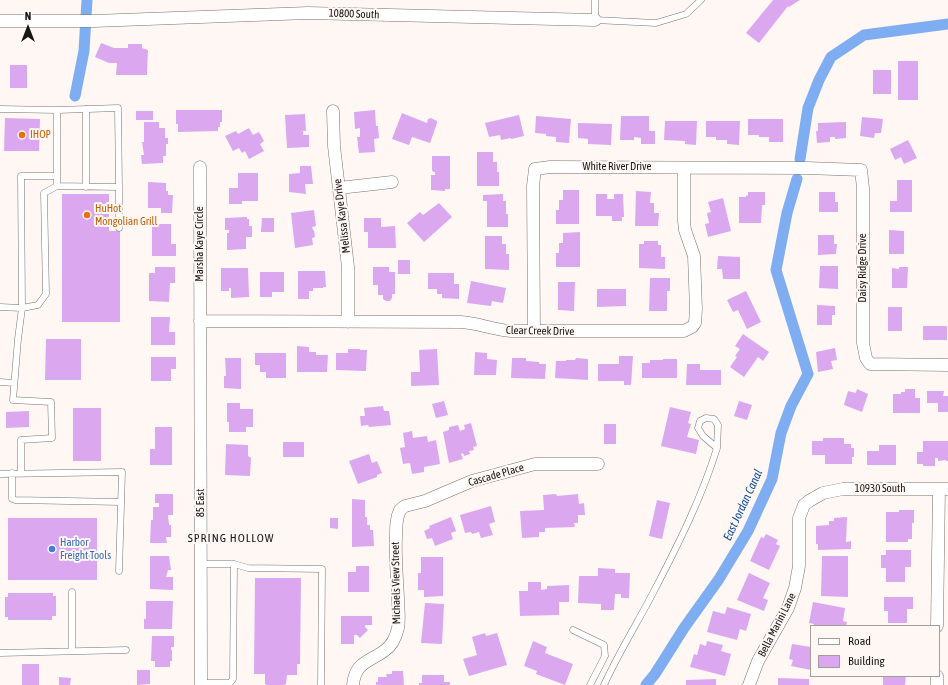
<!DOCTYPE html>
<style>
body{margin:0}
#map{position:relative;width:948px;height:685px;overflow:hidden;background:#fef7f4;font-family:"Asap Condensed",sans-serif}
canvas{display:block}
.legend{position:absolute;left:810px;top:625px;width:130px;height:52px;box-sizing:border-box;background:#fef7f4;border:1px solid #a29d9b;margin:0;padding:5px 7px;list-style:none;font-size:12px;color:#181615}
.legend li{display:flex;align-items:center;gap:8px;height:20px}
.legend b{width:20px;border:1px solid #a29d9b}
.north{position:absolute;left:8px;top:8px;width:40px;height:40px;-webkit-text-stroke:3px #fef7f4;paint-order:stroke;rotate:0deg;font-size:11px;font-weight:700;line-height:16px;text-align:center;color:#181615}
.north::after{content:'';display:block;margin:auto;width:14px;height:18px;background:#181615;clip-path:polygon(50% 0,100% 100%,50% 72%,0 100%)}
</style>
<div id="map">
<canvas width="948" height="685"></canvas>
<ul class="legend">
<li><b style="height:5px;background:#fff"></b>Road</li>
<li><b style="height:11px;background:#dba8f0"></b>Building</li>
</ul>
<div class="north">N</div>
</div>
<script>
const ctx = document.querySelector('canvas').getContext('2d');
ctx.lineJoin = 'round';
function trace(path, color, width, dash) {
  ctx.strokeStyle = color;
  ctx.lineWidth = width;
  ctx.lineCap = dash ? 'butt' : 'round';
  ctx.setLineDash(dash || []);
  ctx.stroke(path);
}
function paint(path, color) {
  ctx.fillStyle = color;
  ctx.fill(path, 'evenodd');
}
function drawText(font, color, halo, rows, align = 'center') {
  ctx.font = font + ' "Asap Condensed",sans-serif';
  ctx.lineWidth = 4;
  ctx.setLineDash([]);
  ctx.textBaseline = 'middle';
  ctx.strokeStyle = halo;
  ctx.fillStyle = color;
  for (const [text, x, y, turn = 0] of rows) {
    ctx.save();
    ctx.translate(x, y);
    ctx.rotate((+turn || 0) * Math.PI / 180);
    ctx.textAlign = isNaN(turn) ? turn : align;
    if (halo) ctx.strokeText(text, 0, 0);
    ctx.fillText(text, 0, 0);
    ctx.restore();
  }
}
trace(new Path2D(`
 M75 96 84 51 87 0
 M800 159 808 108 819 80 831 57 864 35 948 24
 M646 685 655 674 684 628 719 579 748 531 772 479 781 433 791 406 808 374 776 270 787 213 797 179`), '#7fadf2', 11);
paint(new Path2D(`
 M773 0H800L789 7 788 6 759 43 746 33Z
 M101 43 114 48H128V44H142V48L148 50 147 75H116L117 63H109L95 57Z
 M898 61H918V100H898Z
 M10 65H27V88H10Z
 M873 70H891V94H873Z
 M176 110H222V122H220V127H218V131L178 132V124H176Z
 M375 110 376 126H378L379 138 374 139 375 152 359 153 357 137H360V128L355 129 354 112Z
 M136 111H153V120H136Z
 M402 113 427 123 428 119 431 118 437 121V123L430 143 412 137 409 145 392 139Z
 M305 114 306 131H303V135H309V147L287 148 285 115Z
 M519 115 524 136 511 139V138L501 140 500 135 489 137 485 123Z
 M536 116 571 119 569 143 556 142V137L546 136V134L535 133Z
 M621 116H649V131H655V144H641V138L634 137V140H620Z
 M862 117 883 119 881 133H875L874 138 860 136Z
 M5 118 40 119 39 151H4Z
 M748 119H783V142H769V137H759V135H748Z
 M665 121H697L696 145 685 144V141L664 140Z
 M706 121H740L739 145 727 144V140H716V137H706Z
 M144 122H159V128H165V138H168V144H166V156H163V163L142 164 141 155H144L142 142H144Z
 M846 122V138L835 139V137H830V142L817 143 816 131H818V123Z
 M578 123 612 124 611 145 588 144V139L578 138Z
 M249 128 253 135 259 132 264 141 260 144 264 151 249 159 245 151 242 153 239 148 233 151 225 136 236 131 238 134Z
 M908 140 917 158 904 164 901 157 895 160 890 149Z
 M477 152H493V162H497V172H499V186H477Z
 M432 156H450V189H445V191L431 190V175H435V172H433L432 170Z
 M300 166H311L313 184H305L306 194 289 192V174L300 173Z
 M238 173H258V201H242V204H229V188H238Z
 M897 180H912V212H890V201H897Z
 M148 182 166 183V191H168V195H173L172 213H161V208H148Z
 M563 190H579V224H556V210H559V200H563Z
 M636 191 651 192 650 203H654V213H659L658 226H635Z
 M748 192H765V205H762L761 223H739V197H746V195L748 196Z
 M819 192H835V202H838V212H819Z
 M62 194H109V231H120V322H62Z
 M503 194V201H506V214H508V227H487V201H483V195Z
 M596 194H607V199H614V194H623L624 217H622V221H612V216H596Z
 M723 198 731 231 708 237 705 224 709 223 707 213 711 212 708 202Z
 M439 203 452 217 424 242 407 223 420 212 423 215Z
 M314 210 316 226 312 227 313 230H314L315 237 312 238 313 245 295 248 291 213Z
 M247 217V219H249V226H252V237H246V249L227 250V233H229V230H225V218Z
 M262 218H274V232H261Z
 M364 218H381V227L395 226 396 248H368V232H364Z
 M152 224H171V244H176V256H152Z
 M889 230 904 231V254H889Z
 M580 232V267H556V253H559V243H563V233Z
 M818 235H834V244H837L836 254 818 255Z
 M485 236H502V244H506V254H509V270L485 269Z
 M644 241H658V245H661V257H665V269L639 268V244H644Z
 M718 256 740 257V279H723L722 269H717Z
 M398 260H410V274H398Z
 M820 266H838V289L819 288Z
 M155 267H175V283H170L169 302 149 301V273H155Z
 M373 267H389V272H395V294H392V298L390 301H386L383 299V295H378V285H373Z
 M899 267H908L907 288H892V268L899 269Z
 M221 268H248L249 297 231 298V288H229V291H221Z
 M298 271H325L326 287H323V288H313V291H309V299H298Z
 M260 272H284V292H272V297H260Z
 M428 273H454V284H459V299L442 298V294H437V289H428Z
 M650 278H670V291H667V311H649Z
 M471 281 506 288 503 303 492 301 491 306 467 303Z
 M558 282H575L574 311 558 310Z
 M597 289H626V306L597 307Z
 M746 291 761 322 747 329 738 310 733 312 727 300Z
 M817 305 835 306V315H832V325H817Z
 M888 307H902V331H888Z
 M151 317H170L169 332H175V345H151Z
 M923 326H947V340H923Z
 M743 334 769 352 763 361 758 357 744 377 730 367 737 357 735 356 740 349 735 346Z
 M46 339H81V380H45Z
 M297 346 309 347V352H316V355H328L327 372H297Z
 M835 348 837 360 831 361 833 369 818 372 816 352Z
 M348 349H360V350H367L366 371 336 370V353H348Z
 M437 349 439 385 411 386V372H420L419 350Z
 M475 352 487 353V359L497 360 496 375H474Z
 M255 353H286V378H266V372H260V365H255Z
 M619 356H633L631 385H624V381H598V364H619Z
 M151 357H176V369H171V381H151Z
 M225 358H241V389L224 388V376H226Z
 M512 358H526V361L539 362V364H546L545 379 511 378Z
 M576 358 588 359V380L555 378 556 361H566V360H575Z
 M663 359H677V378H642V363H650V360H663Z
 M687 364H700V370H721V385H686Z
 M857 389 868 394 862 412 844 405 848 391 856 393Z
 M905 389H915V398H920V413H893V394H901V392H905Z
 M927 391H944L943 396H948V412H938V403H927Z
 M444 401 448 415 436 418 432 404Z
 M739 401 752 405 747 420 734 416Z
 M227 403H240V409H253V427H246V432H229V422H227Z
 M383 406 384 411H389L391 425 369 427 368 425 361 426 360 416H365L364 408Z
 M670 407 691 412 688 423 691 424 687 437 699 440 696 454 661 446Z
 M73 408H101V461H73Z
 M29 411V427L6 428V412Z
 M471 423 477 446 473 447 474 450 469 451 470 454 464 456 463 453 461 454 463 459 449 463 443 432 449 430V427L458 425 460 431 465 429 464 425Z
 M604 424H616V444H604Z
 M155 427H172V465H150V449H155Z
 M412 431 413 438 427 436 428 442 436 440 440 464 424 467V472L412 474 410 463 403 464 400 448 405 447 403 433Z
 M823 438H844V444H851V448H854V457H852V464H825V455H812V441H823Z
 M923 441H948V461H946V460L938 461V458H935V466H923V464H917V452H923Z
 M283 442H304V457H283Z
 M226 444 248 445V456L251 458 250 476 225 475Z
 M879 445H896V465H867V451H879Z
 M369 454 372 463 377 461 382 473 377 475V477L358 484 349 461Z
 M155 494H173V515H168L169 525H171V537H166L167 543H150L151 520H153V507H159V503H155Z
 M556 494 557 496 578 494 579 504 584 503 585 515H578V523H574L575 527 545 528V532H539V537L522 538 520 511 544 510 543 495Z
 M352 499 365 500V517H367V525H370V530H373L374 546 352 547Z
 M657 500 670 503 662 539 649 536Z
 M491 506 495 522 489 524 493 535 481 538 479 532 472 534 471 532 465 533 460 515Z
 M899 510H914V523H912V539H908V542H886V512H899Z
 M451 517 456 531 451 533 453 539 435 546 432 538 427 539 424 531 430 528 429 526Z
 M847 517 846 542 851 541V549L818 550V544H816V526L829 525V521H834V518Z
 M8 518H97V580H8Z
 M330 518H338V529L330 528Z
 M766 534 778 540 776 544 780 546 769 570 750 561 761 537 764 538Z
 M886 550H911V567H905V582H886V568H881V555H886Z
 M150 556H169L171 570H168L166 577H173V590L150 589Z
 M822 556H848V597L821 596Z
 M421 557H443V596L424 597V590H418V573H421Z
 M356 566H369V592H348V572H356Z
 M598 568 615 569V573H630L629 598H621V594H615L614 610H601V604L578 603 579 576H598Z
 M749 573 770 583 763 598 768 600 764 611 737 600Z
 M255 578H301L300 664H297V675H287L286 684 284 685H267L265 684V674H254Z
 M528 582H541V590L547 589V586L569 585V602H559V615L520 616 519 591H528Z
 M8 593H53V596H56V616H52V620H8V617H5V597H8Z
 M884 597H913V609H907V623H888V611H884Z
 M146 601H173L172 629H144V619H146Z
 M813 602 845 608 843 621 847 622 846 626H813L814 624 809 623Z
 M425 603 444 604 442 644 421 643Z
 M727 607 751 614 746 631 740 629 737 640 707 632 713 611 725 614Z
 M341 616H372V625H365V627L368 630 360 638 357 635H354V644H341Z
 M485 633 486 636 497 633 507 665 469 676 463 659 477 655 472 637Z
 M152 636H174V647H171V650H172V661H170V667H155V661H151Z
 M533 641 547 647 545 653 573 664 565 685 536 674 537 671 524 666Z
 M707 641 723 645 721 651 731 654 725 676 690 667 694 654 697 655 700 644 706 646Z
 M792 644 811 647V670L791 666 793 660 789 659Z
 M22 664H39V685H22Z
 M137 670H150V684L137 685Z
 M392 671H403L404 685H376V682H378V677H387L386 674H392Z
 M422 675H444V682H450V685H419V683H422Z
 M883 676H906L905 685H883Z
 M59 677 71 678 70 685H59Z
 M778 678 809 679V685H778Z
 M716 679V685H686V680Z`), '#dba8f0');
const service = new Path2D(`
 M595 0V20L656 23 686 14 701 0
 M0 109 57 110V176H21L22 308 18 339 13 400 51 402 52 438 21 440V473
 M86 109V187
 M57 110 118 108 119 187 57 186
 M119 187V228
 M0 307 22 308 38 305 46 294 44 193 57 186V176
 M0 382 14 383
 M12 473V499L15 500 121 502
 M0 474 122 472 119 571
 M201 564H234L248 568 322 569 321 685
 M72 592V651
 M573 630 604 645 605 656 590 685
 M0 653 126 650
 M201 683H230L233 679 234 564
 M604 685C619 652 638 622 654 591 678 545 702 497 717 448L703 436 698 428 700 421 706 418 714 419 718 425 717 448`);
const minor = new Path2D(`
 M0 21H94L308 13 595 20
 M333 111 334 146 348 267V322
 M200 167 201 685
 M339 188 392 182
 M200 321 461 322C478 323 494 330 511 331H684L692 327 695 323 696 309 694 256 685 230 684 221V168
 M534 331 533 186 535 169 550 167 807 168 861 170 863 188V343L866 358 870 364 948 365
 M937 626 939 489
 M353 685C355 662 369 662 384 651 392 646 396 637 398 628 400 618 398 608 398 598 397 577 395 557 396 537 396 527 396 518 400 510L405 506 425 501 472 481 535 464H598
 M749 685 758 661 788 608 795 588 799 566V518L804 505 809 501 823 493 843 489H948
 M937 685V676`);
trace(service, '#78726f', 7);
trace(minor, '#78726f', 13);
trace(service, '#fff', 6);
trace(minor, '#fff', 12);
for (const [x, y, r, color] of [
 [22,135,4,"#e8710a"],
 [87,215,4,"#e8710a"],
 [52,549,4,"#3f7fe0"]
]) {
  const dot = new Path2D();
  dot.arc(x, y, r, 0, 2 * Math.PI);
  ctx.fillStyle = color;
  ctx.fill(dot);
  trace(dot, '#fef7f4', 1.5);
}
drawText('11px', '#181615', '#fef7f4', [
 ["10800 South",354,14,2],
 ["White River Drive",617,167],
 ["Melissa Kaye Drive",342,216,-97],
 ["Marsha Kaye Circle",200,244,-90],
 ["Daisy Ridge Drive",863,268,-90],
 ["Clear Creek Drive",540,331,1],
 ["Cascade Place",496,475,-16],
 ["10930 South",880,489],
 ["85 East",201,503,-90],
 ["Michaels View Street",396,583,-91],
 ["Bella Marini Lane",777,625,-63]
]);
drawText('11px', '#c56008', '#fef7f4', [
 ["IHOP",30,135],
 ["HuHot",95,209],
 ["Mongolian Grill",95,222]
], 'left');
drawText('11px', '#366cbe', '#fef7f4', [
 ["Harbor",60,543],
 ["Freight Tools",60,556]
], 'left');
drawText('italic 12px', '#124c9c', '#fef7f4', [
 ["East Jordan Canal",743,505,-65]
]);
ctx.letterSpacing = '1px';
drawText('12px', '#181615', '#fef7f4', [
 ["SPRING HOLLOW",231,538]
]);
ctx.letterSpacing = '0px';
</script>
